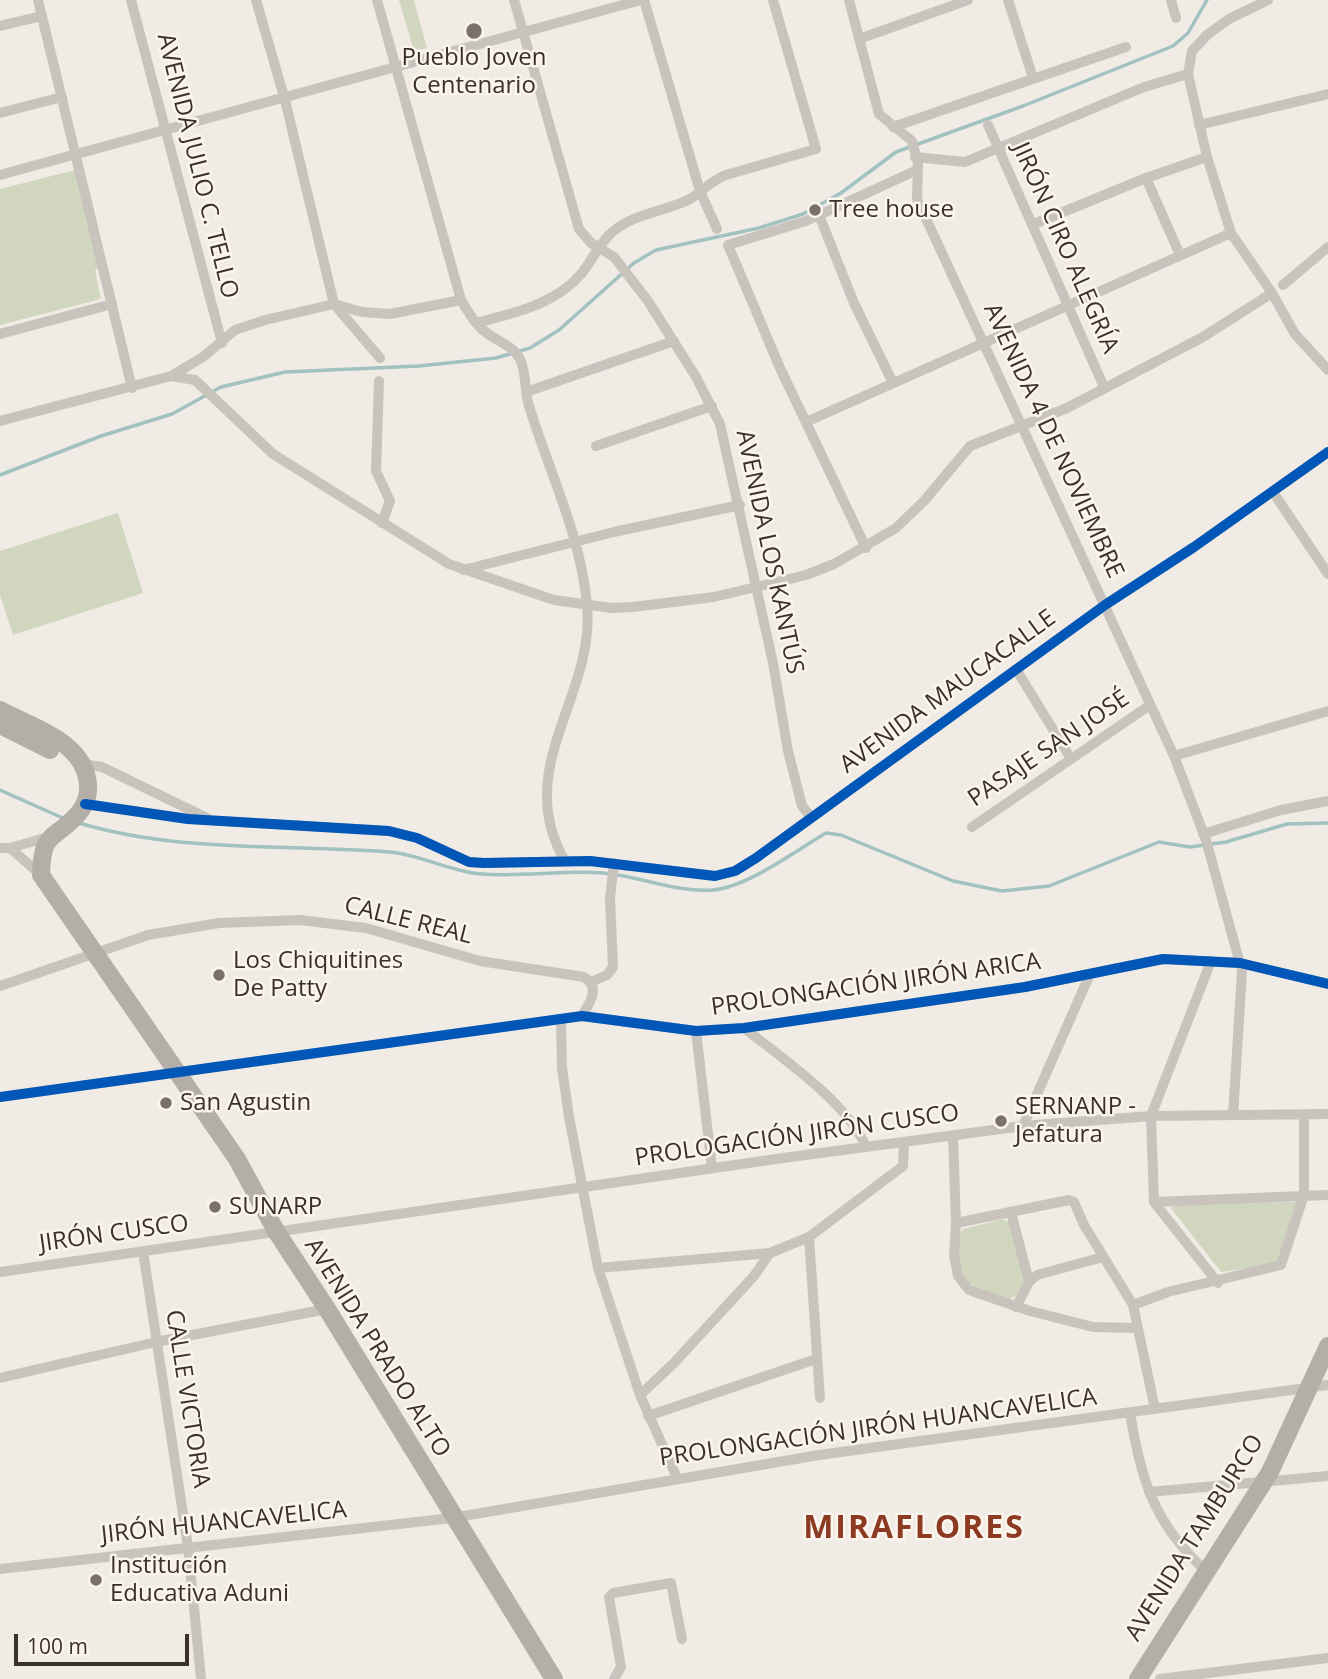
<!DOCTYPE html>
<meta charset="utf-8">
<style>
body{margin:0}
#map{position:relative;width:1328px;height:1679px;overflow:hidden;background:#f0ebe5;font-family:"Open Sans",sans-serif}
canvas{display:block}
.scale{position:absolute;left:14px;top:1634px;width:175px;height:32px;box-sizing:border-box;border:4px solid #3b302b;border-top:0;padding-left:9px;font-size:21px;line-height:24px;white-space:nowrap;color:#3b302b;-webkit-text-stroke:5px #fbf5ee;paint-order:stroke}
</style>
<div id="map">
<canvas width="1328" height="1679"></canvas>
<div class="scale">100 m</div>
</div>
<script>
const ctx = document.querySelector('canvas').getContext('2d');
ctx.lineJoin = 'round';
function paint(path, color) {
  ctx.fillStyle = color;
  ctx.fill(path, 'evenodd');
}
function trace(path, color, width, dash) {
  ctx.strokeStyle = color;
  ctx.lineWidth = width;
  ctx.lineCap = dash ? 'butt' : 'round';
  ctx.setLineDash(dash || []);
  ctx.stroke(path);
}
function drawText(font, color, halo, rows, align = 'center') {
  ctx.font = font + ' "Open Sans",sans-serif';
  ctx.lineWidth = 5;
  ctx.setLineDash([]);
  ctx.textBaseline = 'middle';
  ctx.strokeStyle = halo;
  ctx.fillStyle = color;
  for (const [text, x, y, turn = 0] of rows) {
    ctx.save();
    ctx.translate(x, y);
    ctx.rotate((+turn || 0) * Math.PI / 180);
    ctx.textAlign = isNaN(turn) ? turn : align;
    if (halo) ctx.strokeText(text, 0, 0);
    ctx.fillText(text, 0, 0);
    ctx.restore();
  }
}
paint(new Path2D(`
 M399 0H416L414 1 427 48 414 51Z
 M79 169 100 266 95 271 101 299 0 325V189Z
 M118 513 143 593 13 635 0 595V551Z
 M1299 1202 1280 1264 1221 1272 1171 1208 1177 1203Z
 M1003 1219 1010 1223C1016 1243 1038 1290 1009 1299 980 1289 956 1288 958 1251 959 1242 958 1236 963 1229Z`), '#d1d6bf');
trace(new Path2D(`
 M0 475 101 436 172 414 221 387 285 372 419 366 496 358 530 348 559 330 634 263 656 250 759 228 803 214 841 193 896 152 1023 106 1173 46 1188 33 1207 0
 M0 790 65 819
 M79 823C179 853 286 844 389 852 420 854 450 872 482 874 522 877 563 870 603 873 640 876 676 893 713 890 748 887 795 851 826 833L841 835 953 881 1002 891 1049 886 1159 842 1190 847 1226 842 1287 824 1328 823`), '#a1c2c1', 3.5);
trace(new Path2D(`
 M38 0 132 388
 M131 0 222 343
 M256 0 285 100 334 304 380 358
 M377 0 461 300C468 311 473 322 483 330 495 341 512 344 520 359 527 374 524 391 529 406 549 471 581 536 587 605 596 696 511 768 565 861
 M514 0 579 229 591 243 614 257 648 301 696 377 720 424 773 663 788 751 802 806 811 817
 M644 0 700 191 717 229
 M849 0 879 114 912 141 918 164 917 199 1174 756 1206 840 1242 971 1233 1115
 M1008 0 1033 78
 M1171 0 1176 18
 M1268 0 1229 19 1207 35 1192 51 1188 74 1207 157 1231 233 1272 293 1295 334 1328 370
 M0 26 42 16
 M859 39 968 0
 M0 113 62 97
 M988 125 1104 387
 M1199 125 1328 94
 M893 127 1126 47
 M915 157 965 162 1144 87 1188 74
 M0 175 641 0
 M1146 178 1180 255
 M819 215 854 303 893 383
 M1034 224 1146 178 1207 157
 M1283 285 1328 247
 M476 323C514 313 555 305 582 273 593 259 601 240 615 230 636 213 667 211 690 199 703 192 711 180 726 175L816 149 773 0
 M0 334 112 304
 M171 376 195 380 273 454 449 564 554 600 612 608 633 607 714 597 806 575 834 564 896 528 924 501 970 446 1067 408 1203 337 1272 293
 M379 381 376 471 390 501 382 523
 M526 392 674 341
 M0 421 171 376 203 357 235 330 265 320 334 304 362 312 390 314 461 300
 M806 422 1231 233
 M596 446 712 406
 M1273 492 1328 574
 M866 548 780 368 728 245 806 221 917 170
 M463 570 614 532 740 505
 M1016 669 1071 759
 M1174 756 1328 711
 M83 764 102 767 207 818
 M85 804 188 819 389 831 417 838 469 862 484 863 590 861 715 876 735 871 756 858 1105 605 1194 547 1328 452
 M972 827 1150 705
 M1203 834 1281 810 1328 801
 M0 848H10L41 875
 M10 848 48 837
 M1211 961 1151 1116 1154 1202 1218 1283
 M591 982 607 975 613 967 610 898 614 863
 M0 986 148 935 219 923 300 920 366 928 480 961 584 977C601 988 590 1002 582 1016
 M561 1021 562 1068 569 1117 598 1268 640 1395 677 1478
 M744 1028C782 1058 847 1102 866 1147
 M696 1031 712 1168
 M0 1097 582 1016 696 1031 744 1028 1025 987 1163 959 1240 963 1328 984
 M1023 1126 1090 974
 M953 1136 956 1223 954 1255 958 1276 969 1290 1030 1311 1093 1327 1137 1328
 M1154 1202 1328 1195
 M1011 1212 1029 1282
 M956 1223 1069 1200 1074 1202 1084 1225 1133 1305 1155 1409
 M809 1237 820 1398
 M143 1251 188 1547 201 1679
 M598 1268 770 1253
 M0 1272 783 1158 1023 1126 1151 1116 1328 1114
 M1133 1305 1168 1292 1281 1265 1304 1195V1114
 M1016 1307 1029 1282 1037 1275 1103 1257
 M0 1378 156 1342 327 1309
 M640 1395 674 1363 754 1276 770 1253 809 1237 903 1166 904 1142
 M1130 1413C1141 1480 1154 1524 1206 1571
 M648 1416 816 1359
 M1149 1492 1328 1476
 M0 1569 452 1518 819 1455 1328 1385
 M614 1679 621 1667 609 1597 613 1593 671 1583 682 1639
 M1160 1679 1328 1658`), '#c9c3be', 10);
trace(new Path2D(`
 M0 710C33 728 84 741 88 784 89 795 85 806 78 814 53 842 42 830 41 875L237 1159 276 1231 327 1309 554 1679
 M0 725 50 750
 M1138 1679 1270 1472 1328 1346`), '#b4aea8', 18);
trace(new Path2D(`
 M85 804 188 819 389 831 417 838 469 862 484 863 590 861 715 876 735 871 756 858 1105 605 1194 547 1328 452
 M0 1097 582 1016 696 1031 744 1028 1025 987 1163 959 1240 963 1328 984`), '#0057b8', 10);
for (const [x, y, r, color] of [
 [474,31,9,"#7a716c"],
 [815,210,7,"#7a716c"],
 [219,975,7,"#7a716c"],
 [166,1103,7,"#7a716c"],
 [1001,1121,7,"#7a716c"],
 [215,1207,7,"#7a716c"],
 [96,1580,7,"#7a716c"]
]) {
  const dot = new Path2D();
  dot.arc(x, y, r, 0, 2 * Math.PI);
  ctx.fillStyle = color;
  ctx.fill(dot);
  trace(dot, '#fbf5ee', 2.5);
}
drawText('24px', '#3b302b', '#fbf5ee', [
 ["Pueblo Joven",474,58,"center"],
 ["Centenario",474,86,"center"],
 ["Tree house",829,210],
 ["Los Chiquitines",233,961],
 ["De Patty",233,989],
 ["San Agustin",180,1103],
 ["SERNANP -",1015,1107],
 ["Jefatura",1015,1135],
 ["SUNARP",229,1207],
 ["Institución",110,1566],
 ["Educativa Aduni",110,1594]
], 'left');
drawText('24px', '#3b302b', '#fbf5ee', [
 ["AVENIDA JULIO C. TELLO",197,166,76],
 ["JIRÓN CIRO ALEGRÍA",1065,248,66],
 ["AVENIDA 4 DE NOVIEMBRE",1053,441,65],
 ["AVENIDA LOS KANTÚS",769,552,78],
 ["AVENIDA MAUCACALLE",948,692,-36],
 ["PASAJE SAN JOSÉ",1049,749,-34],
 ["CALLE REAL",408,921,14],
 ["PROLONGACIÓN JIRÓN ARICA",876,985,-8],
 ["PROLOGACIÓN JIRÓN CUSCO",797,1136,-8],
 ["JIRÓN CUSCO",114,1234,-8],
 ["AVENIDA PRADO ALTO",377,1348,58],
 ["CALLE VICTORIA",187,1399,81],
 ["PROLONGACIÓN JIRÓN HUANCAVELICA",878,1428,-8],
 ["JIRÓN HUANCAVELICA",224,1523,-6],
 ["AVENIDA TAMBURCO",1195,1538,-58]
]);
ctx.letterSpacing = '2px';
drawText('bold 32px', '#8c3b22', '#fbf5ee', [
 ["MIRAFLORES",914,1529]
]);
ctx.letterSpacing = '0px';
</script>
